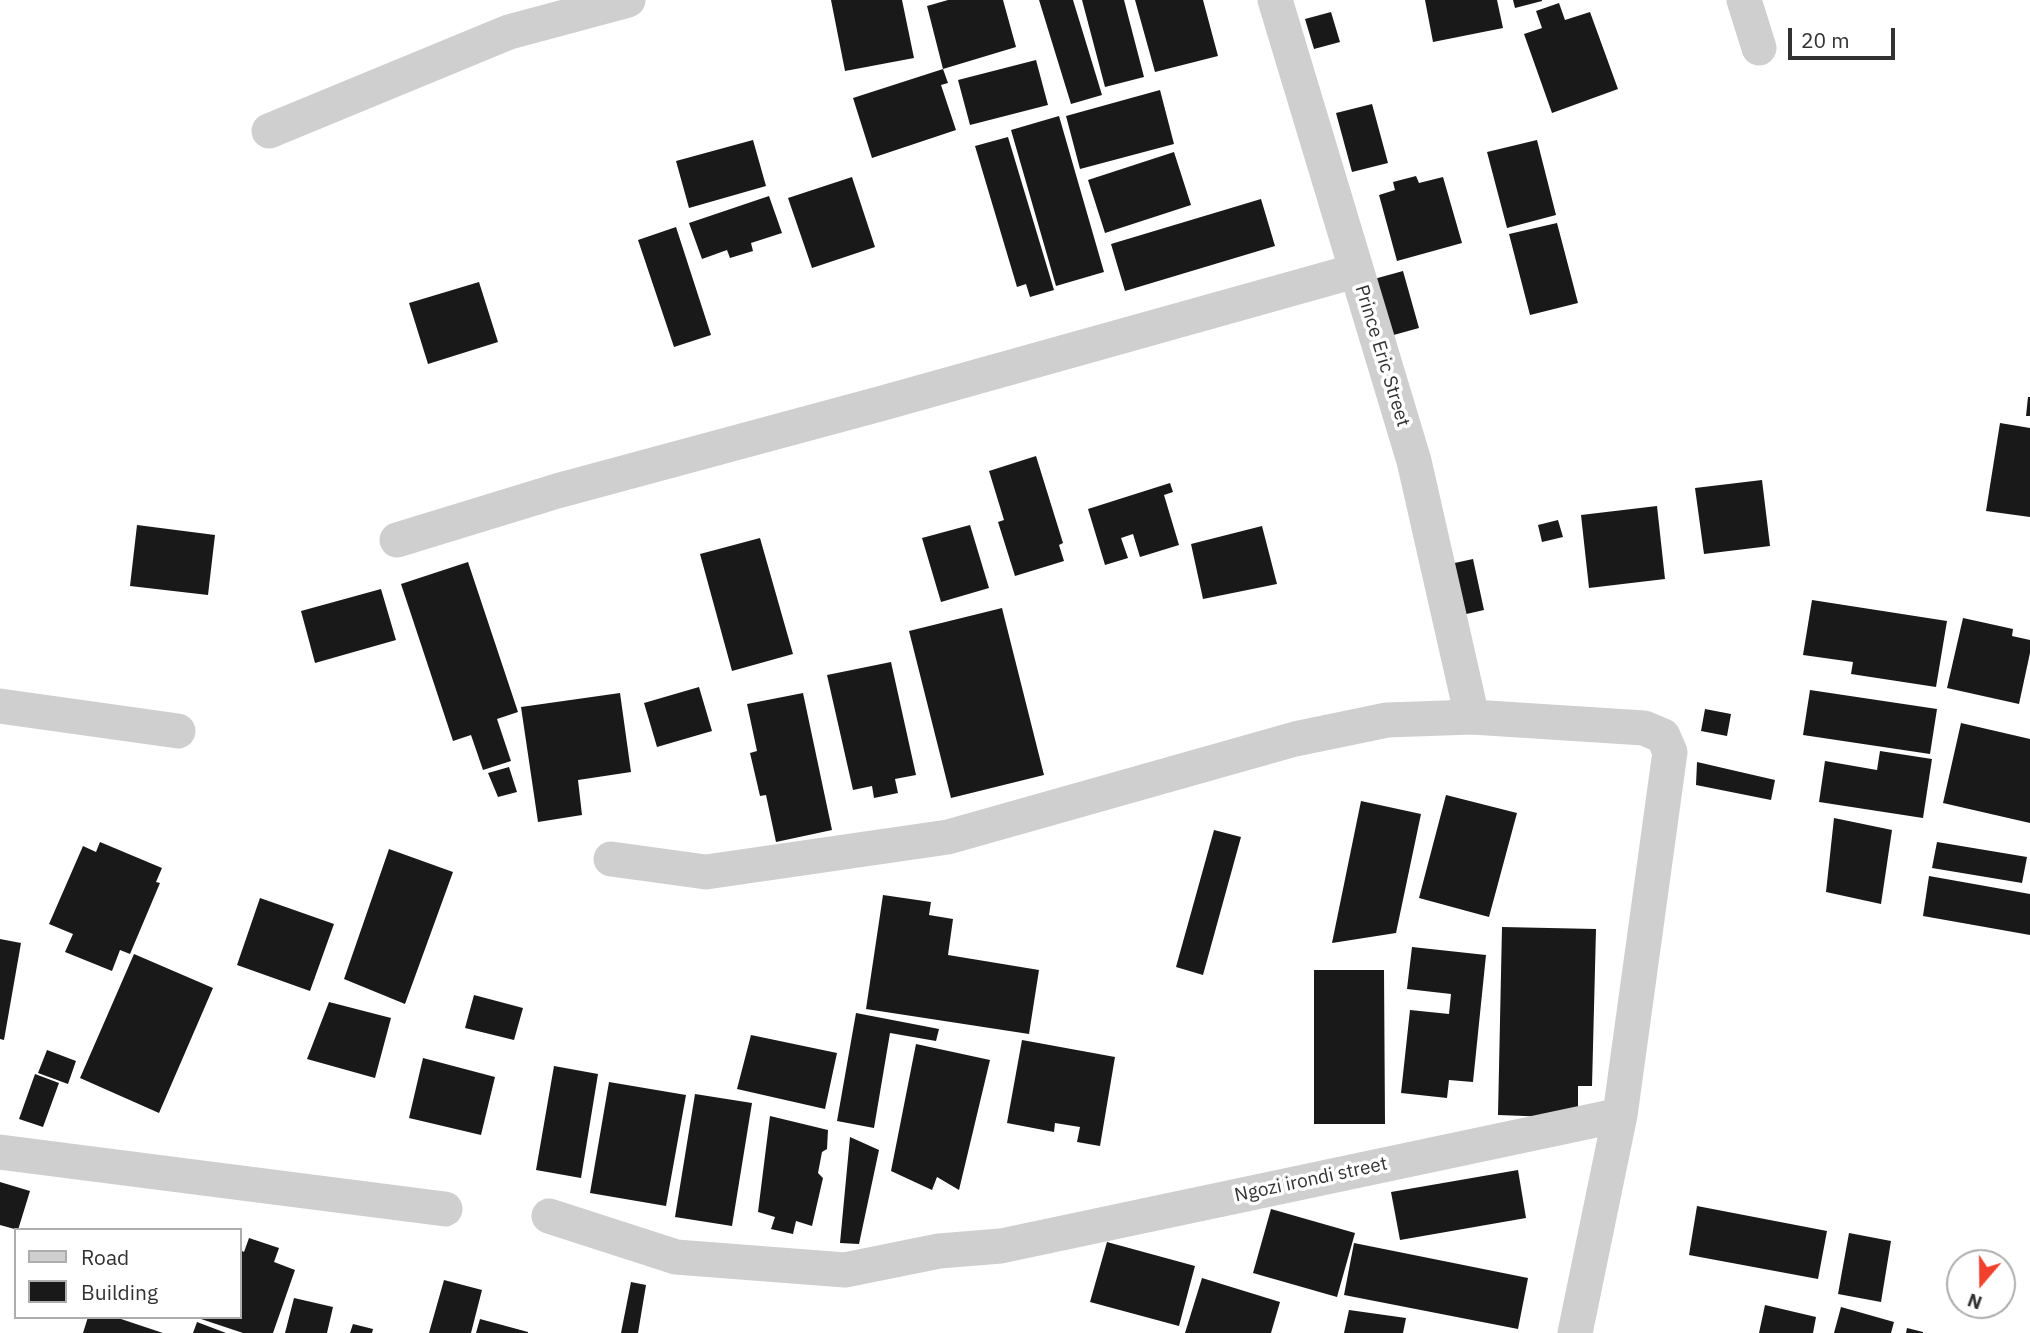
<!DOCTYPE html>
<style>
body{margin:0}
#map{position:relative;width:2030px;height:1333px;overflow:hidden;background:#fff;font-family:"IBM Plex Sans",sans-serif}
canvas{display:block}
.legend{position:absolute;left:14px;top:1228px;width:228px;height:91px;box-sizing:border-box;background:#fff;border:2px solid #adadad;margin:0;padding:9px 12px;list-style:none;font-size:21px;color:#323232}
.legend li{display:flex;align-items:center;gap:14px;height:35px}
.legend b{width:35px;border:2px solid #adadad}
.north{position:absolute;left:1946px;top:1249px;width:70px;height:70px;box-sizing:border-box;background:#fff;border:2px solid #adadad;border-radius:50%;rotate:200deg;font-size:19px;font-weight:700;line-height:28px;text-align:center;color:#323232}
.north::after{content:'';display:block;margin:auto;width:24px;height:32px;background:#f1402c;clip-path:polygon(50% 0,100% 100%,50% 72%,0 100%)}
.scale{position:absolute;left:1788px;top:28px;width:107px;height:32px;box-sizing:border-box;border:4px solid #323232;border-top:0;padding-left:9px;font-size:21px;line-height:24px;white-space:nowrap;color:#323232;-webkit-text-stroke:5px #fff;paint-order:stroke}
</style>
<div id="map">
<canvas width="2030" height="1333"></canvas>
<ul class="legend">
<li><b style="height:9px;background:#cfcfcf"></b>Road</li>
<li><b style="height:19px;background:#191919"></b>Building</li>
</ul>
<div class="north">N</div>
<div class="scale">20 m</div>
</div>
<script>
const ctx = document.querySelector('canvas').getContext('2d');
ctx.lineJoin = 'round';
function paint(path, color) {
  ctx.fillStyle = color;
  ctx.fill(path, 'evenodd');
}
function trace(path, color, width, dash) {
  ctx.strokeStyle = color;
  ctx.lineWidth = width;
  ctx.lineCap = dash ? 'butt' : 'round';
  ctx.setLineDash(dash || []);
  ctx.stroke(path);
}
function drawText(font, color, halo, rows, align = 'center') {
  ctx.font = font + ' "IBM Plex Sans",sans-serif';
  ctx.lineWidth = 7;
  ctx.setLineDash([]);
  ctx.textBaseline = 'middle';
  ctx.strokeStyle = halo;
  ctx.fillStyle = color;
  for (const [text, x, y, turn = 0] of rows) {
    ctx.save();
    ctx.translate(x, y);
    ctx.rotate((+turn || 0) * Math.PI / 180);
    ctx.textAlign = isNaN(turn) ? turn : align;
    if (halo) ctx.strokeText(text, 0, 0);
    ctx.fillText(text, 0, 0);
    ctx.restore();
  }
}
paint(new Path2D(`
 M831 0H902L914 58 845 71Z
 M948 0H1003L1016 47 943 69 927 6Z
 M1039 0H1073L1102 95 1071 104Z
 M1082 0H1124L1144 77 1105 87Z
 M1135 0H1203L1218 56 1155 72Z
 M1425 0H1497L1503 28 1433 42Z
 M1513 0H1542V1L1515 8Z
 M1559 3 1565 20 1590 12 1618 89 1552 113 1524 34 1542 28 1536 11Z
 M1331 12 1340 42 1314 49 1305 19Z
 M1036 60 1048 105 970 125 958 80Z
 M943 69 948 83 941 85 956 130 872 158 853 98Z
 M1160 90 1174 144 1080 169 1066 116Z
 M1372 104 1388 163 1352 172 1336 113Z
 M1059 116 1104 272 1056 286 1011 130Z
 M1008 137 1054 290 1030 297 1026 284 1017 287 975 146Z
 M753 140 766 186 689 208 676 161Z
 M1537 140 1556 215 1507 228 1487 152Z
 M1174 152 1191 205 1105 233 1088 180Z
 M1416 176 1419 183 1443 177 1462 243 1397 261 1379 195 1395 190 1393 182Z
 M852 177 875 247 812 268 788 198Z
 M769 196 782 233 751 243 753 251 730 258 727 250 702 259 689 223Z
 M1261 199 1275 246 1125 291 1111 244Z
 M1557 223 1578 303 1530 315 1509 234Z
 M676 227 711 335 674 347 638 240Z
 M1403 271 1419 328 1390 336 1374 279Z
 M479 282 498 342 428 364 409 303Z
 M2028 397H2030V416H2026Z
 M2000 423 2030 428V517L1986 511Z
 M1036 456 1063 543 1059 545 1064 561 1015 576 998 522 1004 520 989 471Z
 M1762 480 1770 546 1704 554 1695 488Z
 M1170 483 1173 492 1164 495 1179 545 1140 557 1133 534 1121 538 1128 558 1105 565 1088 509Z
 M1657 506 1665 579 1589 588 1581 515Z
 M1558 520 1563 537 1542 542 1538 525Z
 M137 525 215 535 208 595 130 586Z
 M970 525 989 588 941 602 922 538Z
 M1262 526 1277 584 1203 599 1191 544Z
 M760 538 793 654 732 671 700 554Z
 M1473 559 1484 610 1462 615 1450 564Z
 M468 562 518 712 497 719 511 761 483 770 471 735 453 741 401 584Z
 M381 589 396 640 315 663 301 611Z
 M1812 600 1947 621 1936 687 1851 674 1853 662 1803 655Z
 M1002 608 1044 775 951 798 909 631Z
 M1963 618 2013 629 2012 636 2030 640V653L2019 704 1947 688Z
 M891 662 916 775 895 779 898 793 874 798 872 786 853 790 827 675Z
 M699 687 712 731 657 747 644 703Z
 M1810 690 1937 709 1930 754 1803 735Z
 M620 693 631 772 578 780 582 815 538 822 521 707Z
 M803 693 832 830 776 842 766 795 760 796 750 753 757 751 747 704Z
 M1705 709 1731 714 1727 736 1701 731Z
 M1961 723 2030 739V823L1943 803Z
 M1880 751 1932 759 1923 818 1819 802 1825 761 1877 770Z
 M1697 762 1775 780 1771 800 1696 785Z
 M509 767 517 792 498 797 488 773Z
 M1446 795 1517 813 1489 917 1419 898Z
 M1361 801 1421 814 1396 933 1332 943Z
 M1834 818 1892 830 1881 904 1826 892Z
 M1214 830 1241 837 1203 975 1176 967Z
 M100 842 162 868 156 882 160 883 130 954 120 950 112 971 65 952 73 934 49 924 83 846 96 852Z
 M1937 842 2027 857 2022 883 1932 868Z
 M389 849 453 872 405 1004 344 979Z
 M1929 876 2030 894V935L1923 916Z
 M883 895 931 902 929 915 953 919 948 955 1039 970 1029 1034 866 1009Z
 M260 898 334 924 310 991 237 965Z
 M1502 927 1596 929 1592 1086H1578V1118L1498 1115Z
 M0 939 21 943 4 1040 0 1039Z
 M1412 947 1486 955 1473 1082 1449 1080 1447 1098 1401 1093 1410 1010 1449 1014 1451 994 1407 989Z
 M134 954 213 988 159 1113 80 1078Z
 M1314 970H1384L1385 1124H1314Z
 M474 995 523 1008 514 1040 465 1028Z
 M329 1002 391 1018 375 1078 307 1059Z
 M856 1013 939 1029 936 1041 890 1033 874 1128 837 1121Z
 M751 1035 837 1053 825 1109 737 1089Z
 M1022 1040 1115 1057 1100 1146 1077 1142 1080 1127 1055 1123 1054 1132 1007 1123Z
 M916 1044 990 1060 959 1190 937 1177 932 1190 891 1171Z
 M47 1050 76 1061 68 1084 38 1073Z
 M423 1058 495 1077 481 1135 409 1118Z
 M554 1066 598 1074 581 1178 536 1170Z
 M35 1074 59 1083 43 1127 19 1119Z
 M609 1082 686 1095 666 1206 590 1193Z
 M695 1094 752 1103 732 1226 675 1217Z
 M770 1116 828 1130 827 1149 822 1152 818 1173 823 1178 812 1226 796 1221 793 1234 771 1229 775 1217 758 1212Z
 M850 1137 879 1150 859 1244 840 1243Z
 M1518 1170 1526 1218 1400 1240 1391 1192Z
 M0 1182 30 1191 18 1230 0 1225Z
 M1697 1206 1827 1231 1818 1279 1689 1255Z
 M1271 1209 1355 1233 1337 1297 1253 1273Z
 M1849 1233 1891 1241 1881 1302 1838 1294Z
 M249 1238 279 1248 274 1262 295 1270 273 1333H243L198 1318 240 1317V1250L244 1252Z
 M1107 1242 1195 1266 1179 1326 1090 1302Z
 M1354 1243 1528 1278 1518 1329 1344 1295Z
 M1202 1278 1280 1302 1271 1333H1185Z
 M444 1280 482 1290 471 1333H429Z
 M631 1282 646 1285 638 1333H621Z
 M294 1298 333 1307 327 1333H285Z
 M1765 1305 1816 1317 1813 1333H1759Z
 M1841 1307 1894 1322 1891 1333H1834Z
 M1349 1310 1406 1318 1403 1333H1344Z
 M88 1317H115L163 1333H83Z
 M480 1319 528 1332V1333H476Z
 M197 1322 226 1333H193Z
 M353 1324 373 1329 372 1333H350Z
 M1907 1328 1923 1332V1333H1906Z`), '#191919');
trace(new Path2D(`
 M1275 0 1414 461 1472 717
 M1744 0 1759 48
 M269 131 509 32 628 0
 M397 540 557 491 883 403 1355 271
 M0 706 178 731
 M611 859 706 872 948 837 1295 739 1387 720 1472 717 1644 728 1663 736 1670 752 1620 1115 1575 1333
 M0 1152 445 1209
 M549 1216 676 1257 845 1270 939 1251 1001 1246 1620 1115`), '#cfcfcf', 35);
drawText('19px', '#323232', '#fff', [
 ["Prince Eric Street",1382,356,73],
 ["Ngozi irondi street",1311,1180,-12]
]);
</script>
